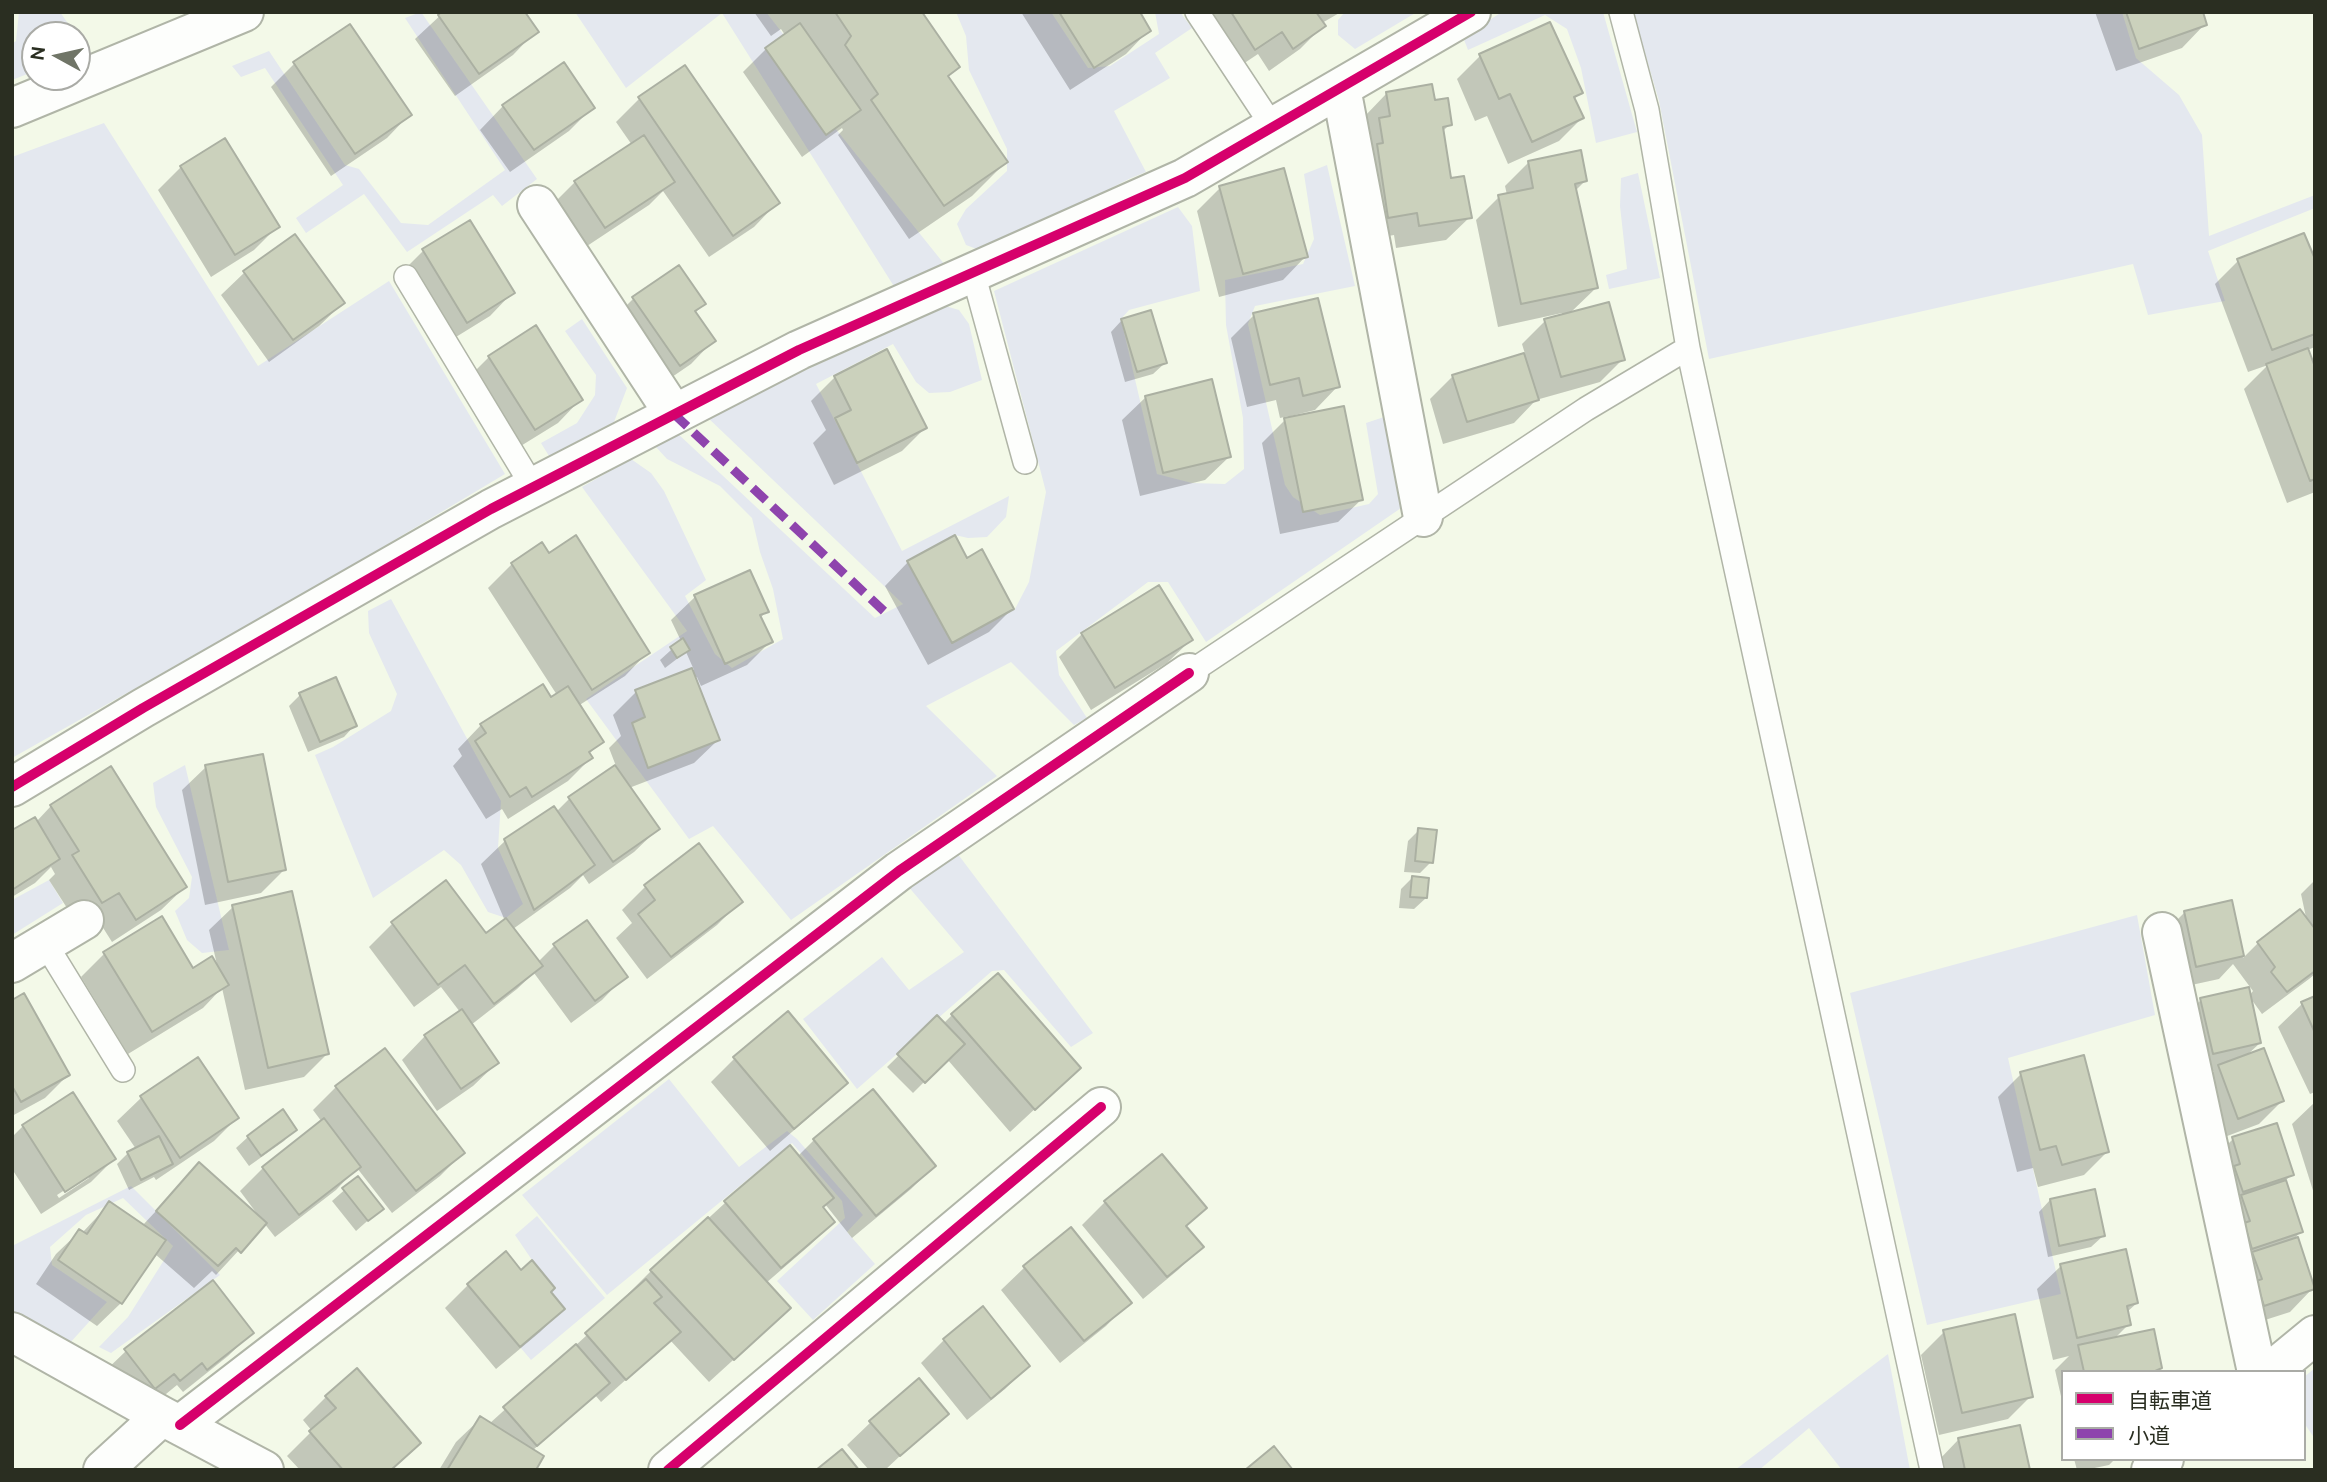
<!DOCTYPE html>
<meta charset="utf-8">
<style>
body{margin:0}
#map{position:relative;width:2327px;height:1482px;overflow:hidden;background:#f3f9e8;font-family:Ubuntu,"Noto Sans JP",sans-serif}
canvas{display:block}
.frame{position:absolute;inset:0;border:14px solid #2a2e21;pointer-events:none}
.legend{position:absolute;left:2061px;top:1370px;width:245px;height:91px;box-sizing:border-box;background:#fff;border:2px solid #aaaba6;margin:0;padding:9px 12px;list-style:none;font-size:21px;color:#2a2e21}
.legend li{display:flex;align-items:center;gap:14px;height:35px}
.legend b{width:35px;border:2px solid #aaaba6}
.north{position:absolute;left:21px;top:21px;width:70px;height:70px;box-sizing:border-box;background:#fff;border:2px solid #aaaba6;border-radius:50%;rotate:278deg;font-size:19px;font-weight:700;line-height:28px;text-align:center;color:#2a2e21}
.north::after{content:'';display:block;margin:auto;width:24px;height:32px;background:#707567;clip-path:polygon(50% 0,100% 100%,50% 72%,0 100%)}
</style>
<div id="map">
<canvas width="2327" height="1482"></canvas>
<div class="frame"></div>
<ul class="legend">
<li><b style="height:9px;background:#d6006c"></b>自転車道</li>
<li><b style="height:9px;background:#8e44ad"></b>小道</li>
</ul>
<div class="north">N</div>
</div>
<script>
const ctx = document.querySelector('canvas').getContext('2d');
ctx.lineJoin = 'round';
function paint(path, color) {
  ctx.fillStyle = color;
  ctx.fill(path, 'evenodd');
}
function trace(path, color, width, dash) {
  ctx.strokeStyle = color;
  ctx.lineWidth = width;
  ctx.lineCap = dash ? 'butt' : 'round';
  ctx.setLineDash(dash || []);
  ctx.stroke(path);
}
paint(new Path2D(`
 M19 12H60L76 35H35V71L12 80V44L16 41Z
 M421 12 537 179 502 206 493 195 407 252 364 194 306 233 296 218 343 185 265 68 241 77 232 66 269 51 345 165 359 169 401 223 428 225 505 170 405 18Z
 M575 12H766L784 35 765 48 835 128 945 265 895 288 722 13 626 88Z
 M956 12H1051L1088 68 1110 66 1159 34 1155 12H1180L1192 28 1155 53 1170 78 1114 111 1146 172 1131 178 985 252 966 245 957 224 966 209 1007 171V149L969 70 966 36Z
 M1345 12H1417L1355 49 1338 35V20Z
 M1502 12H1603L1637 132 1596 143 1581 68 1567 29 1545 15 1468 50 1463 37Z
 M1633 12H2122L2136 58 2179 95 2202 135 2209 236 2315 195V208L2208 251 2225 301 2148 315 2133 264 1709 359 1659 101Z
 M104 123 258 366 389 281 505 474 341 572 12 758V157Z
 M1327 165 1355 286 1255 306 1248 324 1285 485 1293 497 1320 515 1369 504 1378 494 1366 423 1387 416 1404 506 1206 642 1168 582H1148L1056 651 1059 675 1087 718 1074 725 1011 662 926 706 997 776 791 920 713 826 689 839 586 699 687 631 582 487 631 459 651 473 664 491 706 580 685 596 715 654 732 668 783 639 773 589 760 552 752 518 720 486 667 459 656 447 676 432 875 618 903 604 706 416 945 306 959 310 969 324 982 380 950 392 929 393 916 382 893 344 816 384 902 551 1009 496 1006 517 987 537 968 538 955 535 907 561 952 643 1015 609 1029 582 1046 492 994 291 1178 207 1192 226 1200 291 1129 310 1121 319 1157 474 1192 483 1225 484 1244 469 1243 418 1226 325 1225 280 1303 264 1314 239 1304 174Z
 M1638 173 1660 278 1609 289 1606 275 1627 269 1620 206 1621 178Z
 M582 319 627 388 614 422 549 456 541 443 577 423 595 395 596 375 565 331Z
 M391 599 501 801 498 848 523 904 506 918 488 912 461 865 444 850 373 898 315 755 333 747 391 711 397 694 369 633 368 611Z
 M185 765 229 950 202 953 187 940 175 911 189 898 192 877 156 807 153 783Z
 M957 853 1093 1033 1071 1047 1004 970 992 971 857 1089 803 1019 882 957 909 990 964 952 907 885Z
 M49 880 63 903 12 935V900Z
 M2137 915 2155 1015 2008 1058 2061 1294 1927 1325 1850 993Z
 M669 1079 739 1167 787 1131 797 1139 863 1215 847 1232 875 1264 813 1320 777 1281 845 1218 842 1201 792 1143 607 1295 522 1195Z
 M131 1186 220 1275 111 1353 99 1347 128 1317 173 1246 123 1198 86 1215 50 1247 52 1265 107 1302 69 1344 12 1311V1246Z
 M537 1216 605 1298 531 1360 520 1347 565 1309 551 1292 555 1288 532 1260 515 1235Z
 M1888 1354 1910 1470H1842L1809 1428 1759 1470H1735Z
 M2315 1368V1439L2304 1423V1377Z`), '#e4e8ef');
paint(new Path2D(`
 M444 12 536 31 513 55 455 96 415 39Z
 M754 12H920L958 67 947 78 1006 162 972 196 909 239 838 135 843 130 842 128 802 157 743 72 766 49 785 35 781 29 771 36Z
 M1021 12H1138L1149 30 1126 54 1070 90Z
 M1192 12 1315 13 1341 12 1322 23 1323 26 1300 49 1269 71 1258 54 1231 72Z
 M2095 12H2201L2205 24 2182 48 2116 71Z
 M349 26 410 114 387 138 331 176 271 87 294 64Z
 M1480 56 1581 93 1573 100 1582 118 1559 141 1508 164 1487 116 1475 121 1457 79Z
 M1387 93 1450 124 1442 132 1450 180 1470 217 1446 240 1396 248 1394 235 1365 240 1364 117Z
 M639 99 777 203 754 227 709 257 663 191 649 205 581 250 552 205 575 182 632 145 616 122Z
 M503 106 593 107 569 131 510 172 480 130Z
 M1528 163 1585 181 1575 191 1596 288 1569 314 1623 359 1600 382 1536 400 1514 423 1443 444 1430 399 1453 376 1525 354 1522 344 1545 321 1563 316 1562 313 1498 327 1476 220 1499 197 1507 195 1505 186Z
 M181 167 277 227 254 250 211 277 158 190Z
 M1220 188 1306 256 1283 280 1219 297 1197 211Z
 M469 222 513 292 490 316 443 345 400 274 423 251Z
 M2238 261H2315V347L2307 350 2315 372V492L2287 503 2244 389 2268 365 2248 372 2215 284Z
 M678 267 704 304 695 313 714 340 691 364 656 388 610 322 633 299Z
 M245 272 343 303 319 326 269 362 221 295Z
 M1254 315 1338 386 1315 410 1291 416 1362 499 1338 522 1280 534 1262 443 1289 416 1280 418 1276 400 1247 407 1231 338Z
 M1122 320 1165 363 1153 374 1125 382 1111 332Z
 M886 351 925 428 902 451 834 485 813 443 826 430 811 401 835 377Z
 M489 357 581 399 558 423 511 452 466 380Z
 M1146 397 1229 457 1205 480 1140 496 1122 420Z
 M542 545 548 555 648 652 625 676 578 706 601 742 589 754 591 758 568 781 508 819 502 809 486 819 453 766 462 756 458 749 481 725 543 686 551 699 557 695 488 588 512 564Z
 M966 560 1012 609 989 632 928 665 885 586 908 562Z
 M749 572 767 611 760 618 770 642 747 665 701 686 697 677 694 678 718 740 694 763 629 788 658 829 634 852 589 884 583 875 570 888 513 929 538 962 554 946 586 922 625 976 602 1000 571 1023 534 973 517 989 471 1025 497 1063 473 1086 437 1111 402 1060 425 1036 460 1012 441 987 414 1007 369 947 392 924 445 883 486 936 505 921 481 864 505 841 553 808 556 812 569 799 616 766 609 748 621 736 613 715 636 692 694 670 686 652 665 668 660 660 681 641 671 620 695 597Z
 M1082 634 1191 640 1167 663 1091 710 1059 657Z
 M300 695 355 725 344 737 308 752 289 706Z
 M206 767 284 870 261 893 205 905 182 790Z
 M51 806 185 887 161 910 112 942 95 915 78 925 49 880 55 874 51 867 35 883 12 897V832L36 822Z
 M1419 830 1431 862 1420 873 1404 872 1408 841Z
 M698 846 740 902 717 925 647 979 616 938 632 923 622 910 645 887Z
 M1412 878 1426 898 1414 909 1399 908 1401 889Z
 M2315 880V974L2309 979 2262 1014 2249 996 2253 991 2233 964 2219 979 2173 989 2161 936 2185 912 2231 902 2243 958 2258 943 2307 922 2301 894Z
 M233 907 327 1054 304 1077 245 1090 222 988 203 1008 128 1054 81 977 104 954 161 919 192 970 218 969 209 930Z
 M2315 998V1092L2310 1094 2278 1027 2302 1004Z
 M2201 1000 2260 1043 2246 1056 2282 1101 2259 1124 2214 1141 2195 1090 2214 1071 2190 1076 2178 1023Z
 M12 1002 68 1075 45 1098 12 1116Z
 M787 1014 845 1083 822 1106 770 1151 711 1082 734 1059Z
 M952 1015 1079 1068 1010 1132 947 1059 913 1093 887 1067 937 1018 943 1024Z
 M198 1059 237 1118 214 1141 156 1180 154 1177 129 1190 117 1164 128 1153 136 1149 117 1121 141 1098Z
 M2021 1074 2107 1152 2084 1175 2038 1187 2033 1168 2017 1172 1998 1097Z
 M336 1087 463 1153 440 1176 392 1213 357 1168 336 1190 275 1237 264 1223 216 1275 212 1271 194 1288 155 1254 121 1303 97 1326 36 1284 56 1254 80 1231 82 1233 110 1203 142 1226 199 1165 257 1216 258 1215 240 1191 263 1168 322 1122 313 1110Z
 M2315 1102V1197L2292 1124Z
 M23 1126 114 1159 91 1182 41 1214 12 1169V1137ZM89 1174V1178L59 1198 57 1195Z
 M295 1129 284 1141 249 1166 236 1148 248 1137Z
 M2233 1139 2292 1174 2285 1181 2301 1231 2296 1237 2313 1288 2290 1312 2240 1328 2210 1162Z
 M814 1140 934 1166 911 1189 852 1238 825 1204 821 1208 833 1222 810 1245 766 1283 765 1331 709 1382 670 1340 601 1402 595 1395 532 1451 534 1470H439L456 1442 480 1419 489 1424 630 1296 628 1294 651 1271 725 1203 790 1148 797 1157Z
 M357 1179 382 1208 356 1231 332 1201Z
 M2050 1200 2103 1236 2091 1247 2048 1257 2039 1212Z
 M1105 1202 1204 1208 1185 1227 1201 1247 1178 1270 1143 1299 1082 1225Z
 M2061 1266 2137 1303 2127 1312 2129 1324 2114 1339 2160 1368 2156 1372H2063V1405L2055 1370 2069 1356 2053 1360 2037 1289Z
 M1025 1267 1129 1302 1106 1326 1060 1363 1001 1290Z
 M521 1272 549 1293 563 1309 540 1332 496 1369 445 1308 468 1285Z
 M1944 1332 2031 1396 2008 1419 1939 1435 1921 1355Z
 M252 1333 228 1356 183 1392 177 1385 155 1403 102 1374 126 1351Z
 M944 1340 1028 1366 1005 1389 967 1420 921 1363Z
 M326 1397 419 1443 392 1470H300L287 1456 312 1431 303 1420Z
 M946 1413 885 1470H869L847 1445 871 1422Z
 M1959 1439 2028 1470H1937L1936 1463Z
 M2074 1459H2115L2109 1465 2085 1470H2077Z`), '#0003');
const building = new Path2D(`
 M441 12H525L539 32 479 74 438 15Z
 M835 12H922L960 67 948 76 1008 162 944 206 871 100 878 94 845 45 851 36Z
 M1059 12H1140L1151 31 1094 68Z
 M1231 12H1316L1326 26 1293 49 1282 32 1255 50Z
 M2126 12H2203L2207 25 2139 49Z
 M1550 22 1583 93 1574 97 1584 118 1532 142 1510 94 1499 99 1479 54Z
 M800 23 861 110 826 135 765 48Z
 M350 24 412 115 355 154 293 62Z
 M564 62 595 108 534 150 502 105Z
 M685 65 780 203 733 236 638 97Z
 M1432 84 1435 100 1448 98 1452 125 1443 127 1451 178 1464 176 1472 218 1419 226 1417 213 1388 218 1377 144 1383 143 1379 118 1390 116 1386 92Z
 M644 135 675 182 605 228 574 181Z
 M225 138 280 227 235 255 180 166Z
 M1581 150 1587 181 1575 184 1598 288 1521 304 1498 195 1533 188 1528 161Z
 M1284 168 1308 257 1243 274 1219 186Z
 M470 220 515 293 467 323 422 249Z
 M2304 233 2315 259V334L2272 350 2237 259Z
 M295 234 345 303 293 340 243 271Z
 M679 265 706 304 695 311 716 341 680 366 632 297Z
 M1318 298 1340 387 1303 396 1299 378 1270 385 1253 313Z
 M1609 302 1625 360 1561 377 1544 319Z
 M1151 310 1167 363 1137 372 1121 319Z
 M536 325 583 400 535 430 488 356Z
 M2308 348 2315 367V479L2310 481 2266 364Z
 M887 349 927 428 857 463 835 418 851 410 834 376Z
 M1524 353 1539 400 1467 422 1452 375Z
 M1212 379 1231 457 1163 473 1145 396Z
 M1344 406 1363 500 1303 512 1284 418Z
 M576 535 650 653 592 690 511 563 542 542 549 553Z
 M955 535 967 558 982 549 1014 609 952 643 907 561Z
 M750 570 769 612 760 615 773 642 725 664 694 595Z
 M1159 585 1193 640 1115 688 1081 633Z
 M683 638 690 650 677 658 670 647Z
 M692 668 720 740 648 768 632 723 645 717 635 690Z
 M336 677 357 726 320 742 299 693Z
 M543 684 551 697 568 686 604 742 589 752 593 758 532 797 526 787 510 797 475 741 486 733 480 724Z
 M263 754 286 870 228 882 205 765Z
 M615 765 660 829 613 862 568 797Z
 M111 766 187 887 136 920 119 893 102 903 72 855 79 851 50 805Z
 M554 806 595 865 534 910 504 839Z
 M35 817 60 859 12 890V830Z
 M1418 828 1437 830 1433 863 1415 861Z
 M699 843 743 902 671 957 638 914 655 900 644 885Z
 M1412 876 1429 878 1427 898 1410 897Z
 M446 880 486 933 506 918 543 966 494 1004 465 965 438 985 391 922Z
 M292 891 329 1054 268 1068 232 905Z
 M2232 900 2244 956 2196 967 2184 911Z
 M2300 909 2315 929V971L2287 992 2271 972 2275 967 2257 942Z
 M162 916 193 968 212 956 229 985 152 1032 103 952Z
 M587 920 628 977 595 1001 553 944Z
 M998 973 1081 1068 1035 1110 951 1014Z
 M2249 987 2261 1043 2213 1054 2200 998Z
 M24 993 70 1075 21 1102 12 1086V1000Z
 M2315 996V1033L2301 1002Z
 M462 1009 499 1063 461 1089 424 1035Z
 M788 1011 848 1083 794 1129 733 1057Z
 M937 1015 965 1044 925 1083 897 1054Z
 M385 1048 465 1153 416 1191 335 1086Z
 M2264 1048 2284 1101 2238 1119 2218 1065Z
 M2084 1055 2109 1152 2062 1165 2056 1146 2040 1150 2020 1072Z
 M198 1057 239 1118 180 1158 140 1096Z
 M873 1089 936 1166 876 1216 813 1139Z
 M73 1092 116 1159 65 1192 22 1125Z
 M283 1109 297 1130 261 1156 247 1136Z
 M324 1118 361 1167 299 1215 262 1167Z
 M2277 1123 2294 1175 2243 1192 2234 1166 2240 1164 2232 1137Z
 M159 1136 173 1164 141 1180 127 1152Z
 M790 1145 834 1198 823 1207 835 1222 781 1268 724 1201Z
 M1162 1154 1207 1208 1186 1226 1204 1247 1167 1277 1104 1201Z
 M199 1162 267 1223 241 1253 236 1248 218 1266 156 1211Z
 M358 1176 384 1209 368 1221 342 1188Z
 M2286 1180 2303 1232 2252 1249 2244 1223 2250 1221 2241 1195Z
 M2095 1189 2105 1236 2059 1246 2050 1199Z
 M109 1201 166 1240 122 1304 58 1260 79 1229 87 1234Z
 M708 1217 791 1308 734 1360 650 1270Z
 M1071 1227 1132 1303 1084 1341 1023 1266Z
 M2298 1237 2315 1289 2264 1306 2256 1281 2262 1279 2252 1252Z
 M2126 1249 2138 1303 2127 1306 2131 1325 2077 1338 2060 1264Z
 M506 1251 521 1270 532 1260 555 1288 551 1292 565 1309 520 1347 467 1284Z
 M646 1279 662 1297 654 1303 681 1332 626 1380 585 1333Z
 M213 1280 254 1333 207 1370 202 1363 180 1381 174 1374 155 1389 124 1349Z
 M983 1306 1030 1366 991 1399 943 1339Z
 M2015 1314 2033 1397 1962 1413 1943 1330Z
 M2154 1329 2162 1368 2153 1372H2084L2078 1345Z
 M576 1344 610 1383 537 1446 503 1407Z
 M357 1368 421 1443 391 1470H343L309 1431 336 1408 325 1396Z
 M919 1378 949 1414 900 1456 869 1421Z
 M480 1416 544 1456 536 1470H447Z
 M2020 1425 2030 1470H1965L1958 1438Z
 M1274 1446 1293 1470H1245Z
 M842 1449 859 1470H816Z`);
paint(building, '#cbd1bc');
trace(building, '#abb0a2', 2);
const lane = new Path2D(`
 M1197 12 1273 127
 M1621 12 1647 110 1688 348 1932 1470
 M973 273 1025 462
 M406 277 533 487
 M1189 673 1586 409 1688 348
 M45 943 123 1070`);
const street = new Path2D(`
 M1341 88 1423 517
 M537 205 674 414
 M12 787 143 708 491 509 799 350 1185 178 1471 12
 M2162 932 2257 1372
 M12 963 84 920
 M12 1332 162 1416 264 1470
 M2270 1372 2315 1335
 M180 1425 899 871 1189 673
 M103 1470 162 1416
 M668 1470 1101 1107
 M2151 1470 2164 1459`);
const secondary = new Path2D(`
 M12 108 244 12`);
trace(lane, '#b0b5a7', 26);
trace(street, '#b0b5a7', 42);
trace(secondary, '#b0b5a7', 42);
trace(lane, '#fdfefc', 23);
trace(street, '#fdfefc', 38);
trace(secondary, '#fdfefc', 38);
trace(new Path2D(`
 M674 414 887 614`), '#8e44ad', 9, [18, 9]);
trace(new Path2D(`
 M12 787 143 708 491 509 799 350 1185 178 1471 12
 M180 1425 899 871 1189 673
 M668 1470 1101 1107`), '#d6006c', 10);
</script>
